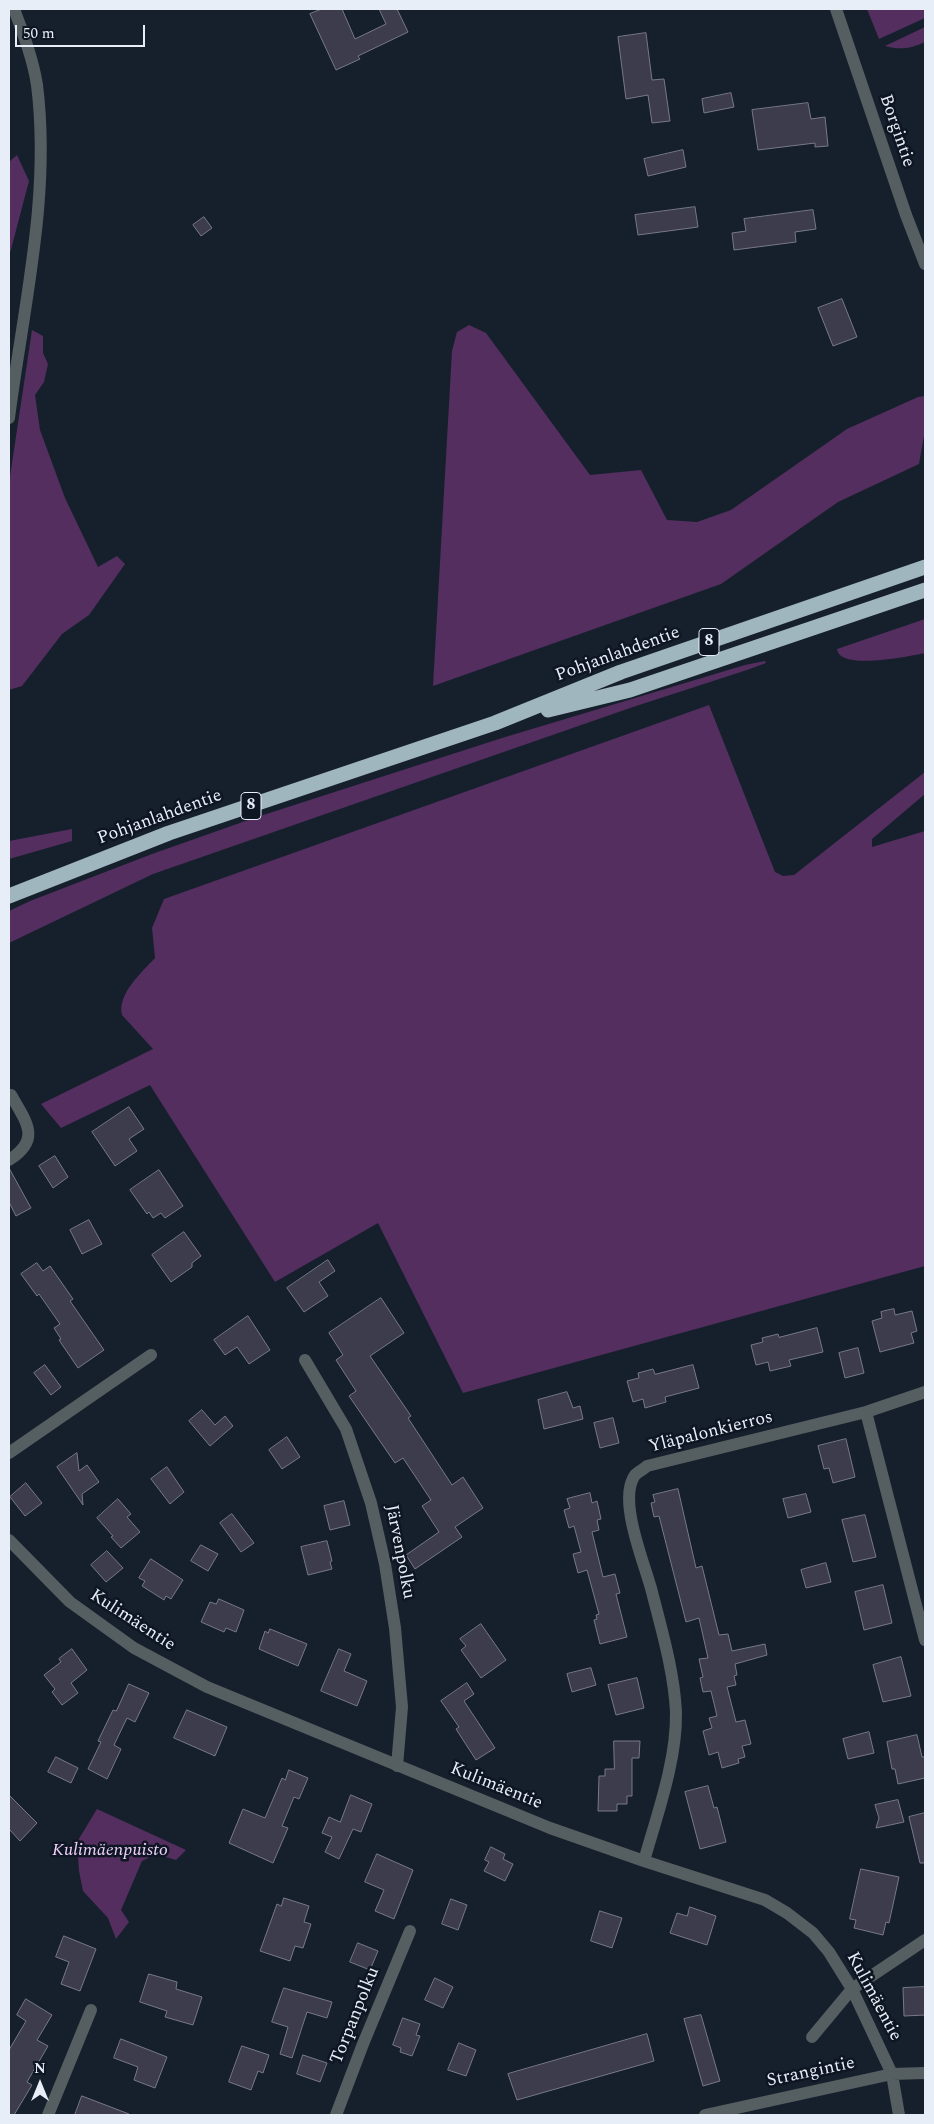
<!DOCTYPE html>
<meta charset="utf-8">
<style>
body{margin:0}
#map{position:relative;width:934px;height:2124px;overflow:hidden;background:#16202c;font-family:Spectral,serif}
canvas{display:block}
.frame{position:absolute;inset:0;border:10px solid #e7eef7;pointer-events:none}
.north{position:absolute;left:15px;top:2059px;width:50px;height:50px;-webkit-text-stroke:4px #0d1622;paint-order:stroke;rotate:0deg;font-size:14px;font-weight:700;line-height:20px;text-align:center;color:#e7eef7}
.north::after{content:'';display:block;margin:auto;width:18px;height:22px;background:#e7eef7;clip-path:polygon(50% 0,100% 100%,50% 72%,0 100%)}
.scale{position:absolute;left:15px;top:25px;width:130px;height:22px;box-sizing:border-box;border:2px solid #e7eef7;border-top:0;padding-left:6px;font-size:15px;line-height:18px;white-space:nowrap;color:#e7eef7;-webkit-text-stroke:4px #0d1622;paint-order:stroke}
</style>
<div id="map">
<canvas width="934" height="2124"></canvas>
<div class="frame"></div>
<div class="north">N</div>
<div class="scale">50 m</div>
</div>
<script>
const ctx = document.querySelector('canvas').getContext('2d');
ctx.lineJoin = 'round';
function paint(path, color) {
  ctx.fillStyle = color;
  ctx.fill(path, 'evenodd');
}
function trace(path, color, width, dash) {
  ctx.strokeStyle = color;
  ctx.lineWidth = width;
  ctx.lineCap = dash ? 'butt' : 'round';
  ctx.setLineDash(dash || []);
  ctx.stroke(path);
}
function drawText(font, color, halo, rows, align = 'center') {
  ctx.font = font + ' Spectral,serif';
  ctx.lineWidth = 5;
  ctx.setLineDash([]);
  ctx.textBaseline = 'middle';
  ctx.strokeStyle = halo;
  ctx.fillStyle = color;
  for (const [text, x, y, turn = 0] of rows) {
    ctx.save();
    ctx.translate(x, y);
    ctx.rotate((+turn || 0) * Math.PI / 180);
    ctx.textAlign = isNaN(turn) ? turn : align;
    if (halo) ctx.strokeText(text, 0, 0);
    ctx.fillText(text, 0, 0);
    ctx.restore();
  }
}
paint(new Path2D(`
 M867 9H925V18L879 39Z
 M925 27V42C911 49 899 50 885 46Z
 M17 155 29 181 9 257V162Z
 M469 325 486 333 590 475 641 470 667 520 697 522 731 510 847 429 918 397 925 396V430L919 464 838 502 721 584 433 686 452 351 457 332Z
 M32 330 43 336V353L48 364 44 382 35 395 40 430 65 498 98 567 117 556 125 564 89 615 62 634 22 686 9 690V483Z
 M925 619V653C911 656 839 671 837 649Z
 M765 661 766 663 747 670 633 707 153 874 9 943V911L30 901 152 854 254 818 502 738 745 665Z
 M709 705 775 872 783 876 794 875 925 772V794L872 839V847L925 831V1266L463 1393 378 1223 275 1282 150 1085 61 1128 41 1104 153 1049 122 1015C117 994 142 972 155 958L152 928 164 899Z
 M72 829V841L9 859V841Z
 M97 1809 186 1850 176 1860 156 1854 142 1861 121 1910 129 1922 116 1939 108 1918 83 1891 79 1871 77 1842Z`), '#532e5f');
const building = new Path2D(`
 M322 9H342L355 39 386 24 379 9H397L408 32 358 56 360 59 336 70 310 14Z
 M646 33 652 80 664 79 670 121 652 123 648 95 626 99 618 37Z
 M731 93 734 107 704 113 702 99Z
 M808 103 811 119 825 117 828 146 815 147V143L758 150 752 110Z
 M683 150 686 167 648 176 644 159Z
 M695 207 698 227 638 235 635 215Z
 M813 210 816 229 795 232 796 242 734 250 732 233 746 231 744 219Z
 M204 217 212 228 201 236 193 225Z
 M842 299 857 337 833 346 818 308Z
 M129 1107 144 1129 129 1139 137 1151 115 1166 92 1132Z
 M55 1156 68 1177 53 1188 39 1166Z
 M9 1168 31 1208 16 1216 9 1202Z
 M159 1170 183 1206 165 1218 161 1213 153 1218 149 1212 147 1214 130 1190Z
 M89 1220 102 1244 82 1254 70 1230Z
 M184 1232 201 1256 192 1263V1267L171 1282 152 1255Z
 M328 1260 335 1271 319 1282 328 1296 304 1312 287 1288Z
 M37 1263 43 1271 50 1266 73 1299 70 1301 104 1350 78 1368 59 1340 61 1339 54 1328 60 1324 39 1294 37 1296 21 1274Z
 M381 1298 404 1333 370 1356 411 1416 408 1418 452 1485 463 1477 483 1508 455 1527 462 1537 415 1569 406 1555 439 1532 422 1506 431 1500 403 1458 395 1463 349 1396 356 1391 336 1360 343 1355 329 1333Z
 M894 1309 895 1315 912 1311 917 1331 911 1333 914 1343 880 1352 872 1321 882 1318 881 1312Z
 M248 1316 270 1350 249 1364 237 1347 225 1355 214 1340Z
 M817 1328 823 1352 789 1360 791 1366 770 1371 768 1362 756 1365 751 1345 763 1342 762 1338 778 1334 779 1337Z
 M858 1348 864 1373 845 1378 839 1353Z
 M45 1365 61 1387 51 1395 34 1373Z
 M693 1365 699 1388 665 1397 666 1402 645 1408 643 1399 633 1402 627 1381 639 1378 638 1373 653 1369 655 1374Z
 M567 1392 573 1408 580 1406 583 1419 544 1429 538 1400Z
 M202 1410 215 1425 225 1416 233 1426 210 1446 189 1421Z
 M613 1418 619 1443 600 1448 594 1423Z
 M287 1437 300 1457 282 1469 269 1450Z
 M846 1439 855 1477 833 1483 829 1468 824 1469 818 1446Z
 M77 1453 79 1471 87 1465 99 1482 82 1494 83 1505 57 1467Z
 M167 1467 184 1492 170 1504 151 1479Z
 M26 1483 42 1503 25 1516 10 1497Z
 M678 1489 696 1568 702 1566 719 1635 728 1634 732 1651 765 1644 767 1655 735 1664 737 1675 734 1676 736 1685 727 1687 736 1722 745 1720 751 1744 742 1746 745 1757 738 1759 739 1763 722 1768 718 1752 709 1755 703 1731 712 1728 709 1718 717 1716 711 1691 703 1692 700 1678 703 1677 699 1659 708 1658 699 1618 686 1622 659 1516 654 1517 651 1503 655 1502 653 1495Z
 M590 1493 592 1503 597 1501 601 1519 597 1520 599 1530 592 1532 603 1577 615 1574 620 1593 616 1594 627 1637 600 1644 594 1620 597 1619 596 1615 599 1614 587 1570 578 1573 573 1554 581 1552 574 1526 569 1528 564 1510 570 1508 567 1499Z
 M806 1494 811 1512 788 1518 783 1499Z
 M118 1499 131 1514 127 1517 140 1532 121 1548 111 1537 113 1536 97 1518Z
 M344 1501 350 1525 330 1530 324 1506Z
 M232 1514 254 1543 241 1552 220 1523Z
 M865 1515 876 1557 853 1562 842 1520Z
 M327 1541 332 1561 330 1562 332 1569 308 1575 301 1547Z
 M201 1545 218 1554 208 1571 191 1561Z
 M107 1551 123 1568 106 1582 91 1565Z
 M151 1559 183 1580 171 1599 166 1596 164 1600 142 1586 145 1581 139 1578Z
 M826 1563 831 1582 806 1588 801 1570Z
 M883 1585 892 1623 864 1630 855 1592Z
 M219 1599 244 1610 236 1632 226 1628 224 1632 201 1622 210 1602 216 1604Z
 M481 1624 506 1660 481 1678 461 1650 466 1646 460 1639Z
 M270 1629 307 1644 298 1666 259 1649 265 1631 268 1633Z
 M72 1649 87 1670 71 1683 78 1693 62 1705 52 1692 55 1689 44 1675 61 1662 59 1659Z
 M339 1649 351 1654 344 1671 367 1681 357 1706 321 1691Z
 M901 1657 911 1696 883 1702 873 1665Z
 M591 1668 596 1685 572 1692 567 1674Z
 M637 1678 644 1708 616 1715 608 1685Z
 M467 1683 474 1694 464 1701 495 1748 476 1760 456 1729 459 1727 441 1701Z
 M129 1684 149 1693 135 1722 127 1718 114 1745 121 1749 107 1779 88 1769 101 1742 98 1741 113 1710 116 1711Z
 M187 1710 227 1727 215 1756 174 1738Z
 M869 1732 874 1753 848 1759 843 1739Z
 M917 1735 922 1757H925V1778L898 1784 895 1769H892L887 1742Z
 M614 1741H640L639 1758H632V1796H627V1804H617V1811H598L599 1776H605V1769H614Z
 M56 1757 78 1768 71 1783 48 1772Z
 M289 1770 308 1778 299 1799 294 1797 282 1826 288 1828 273 1863 229 1843 243 1809 265 1818 282 1778 285 1780Z
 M708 1786 714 1808 717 1807 726 1842 700 1849 685 1792Z
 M9 1795 37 1823 20 1841 9 1829Z
 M351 1795 372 1804 361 1832 353 1829 339 1859 325 1852 332 1837 322 1833 329 1817 340 1822Z
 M898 1800 904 1822 876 1828 879 1818 875 1805Z
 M925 1813V1863H920L909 1817Z
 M491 1847 505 1854 503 1859 513 1864 505 1881 484 1871 489 1862 485 1860Z
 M377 1854 413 1870 394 1919 375 1911 384 1890 365 1882Z
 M861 1869 899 1877 889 1923 886 1922 883 1935 854 1928 856 1920 850 1919Z
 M284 1898 309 1906 304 1922 311 1924 303 1948 295 1946 290 1961 260 1951 277 1904 281 1906Z
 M451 1899 467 1905 458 1930 442 1924Z
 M690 1907 716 1916 707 1945 670 1933 677 1913 687 1916Z
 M600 1911 622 1918 612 1948 591 1941Z
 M64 1936 96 1949 80 1991 61 1984 69 1962 56 1957Z
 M358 1943 378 1951 370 1970 350 1962Z
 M149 1974 177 1982 176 1989 202 1997 193 2025 165 2017 167 2011 140 2002Z
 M435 1978 453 1987 443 2008 425 2000Z
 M925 1987V2015L904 2016 903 1988Z
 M284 1988 332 2002 327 2018 307 2012 292 2058 280 2054 288 2027 272 2022Z
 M26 1999 52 2015 37 2040 48 2046 27 2082 32 2085 14 2115H9V2050L26 2021 17 2015Z
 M701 2015 720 2081 703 2086 684 2019Z
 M403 2018 420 2024 416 2035 420 2036 412 2056 400 2052 401 2048 393 2045Z
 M647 2034 654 2061 517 2100 508 2074Z
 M121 2039 167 2057 155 2088 134 2080 138 2067 114 2058Z
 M459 2043 476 2050 466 2076 448 2070Z
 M242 2046 269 2055 263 2073 258 2071 251 2090 229 2082Z
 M303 2055 327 2063 320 2082 297 2074Z
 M82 2096 129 2114V2115H75Z`);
paint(building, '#3d3c4c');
trace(building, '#78788a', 1);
trace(new Path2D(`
 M836 9 906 215 925 264
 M9 418C23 308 51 197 37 85 33 59 23 33 14 9
 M9 1160C42 1139 26 1122 11 1095
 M305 1360 346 1429 371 1503 385 1564 395 1628 402 1707 397 1766
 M866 1412 925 1640
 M9 1453 151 1355
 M9 1540 70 1602 134 1648 207 1687 550 1828 644 1861 765 1900 787 1913 813 1933 829 1952 852 1989 892 2074 899 2115
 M644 1861C657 1815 677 1760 676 1712 674 1672 662 1631 652 1592 645 1564 617 1500 635 1475 638 1472 644 1469 647 1466L866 1412 925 1392
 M812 2037 852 1989 925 1940
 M48 2115 91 2010
 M336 2115 363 2044 410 1931
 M705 2115 892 2074 925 2073`), '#555e61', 12);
trace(new Path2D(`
 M548 710 630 690 925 590
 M9 896 169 833 495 723 621 672 925 567`), '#a0b6bf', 15);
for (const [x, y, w] of [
 [709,642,20],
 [251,806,20]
]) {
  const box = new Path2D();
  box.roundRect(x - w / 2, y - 13.5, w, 27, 4);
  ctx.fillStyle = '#0d1622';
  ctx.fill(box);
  trace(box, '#e7eef7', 1);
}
drawText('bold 16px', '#e7eef7', null, [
 ["8",709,642],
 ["8",251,806]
]);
drawText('18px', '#e7eef7', '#0d1622', [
 ["Borgintie",896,131,71],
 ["Pohjanlahdentie",618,655,-20],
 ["Pohjanlahdentie",160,818,-20],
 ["Yläpalonkierros",711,1433,-14],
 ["Järvenpolku",399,1552,79],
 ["Kulimäentie",132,1621,33],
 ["Kulimäentie",496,1787,22],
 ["Kulimäentie",873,1997,62],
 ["Torpanpolku",356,2016,-68],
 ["Strangintie",811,2073,-12]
]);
drawText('italic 18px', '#eed0f9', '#0d1622', [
 ["Kulimäenpuisto",110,1851]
]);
</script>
